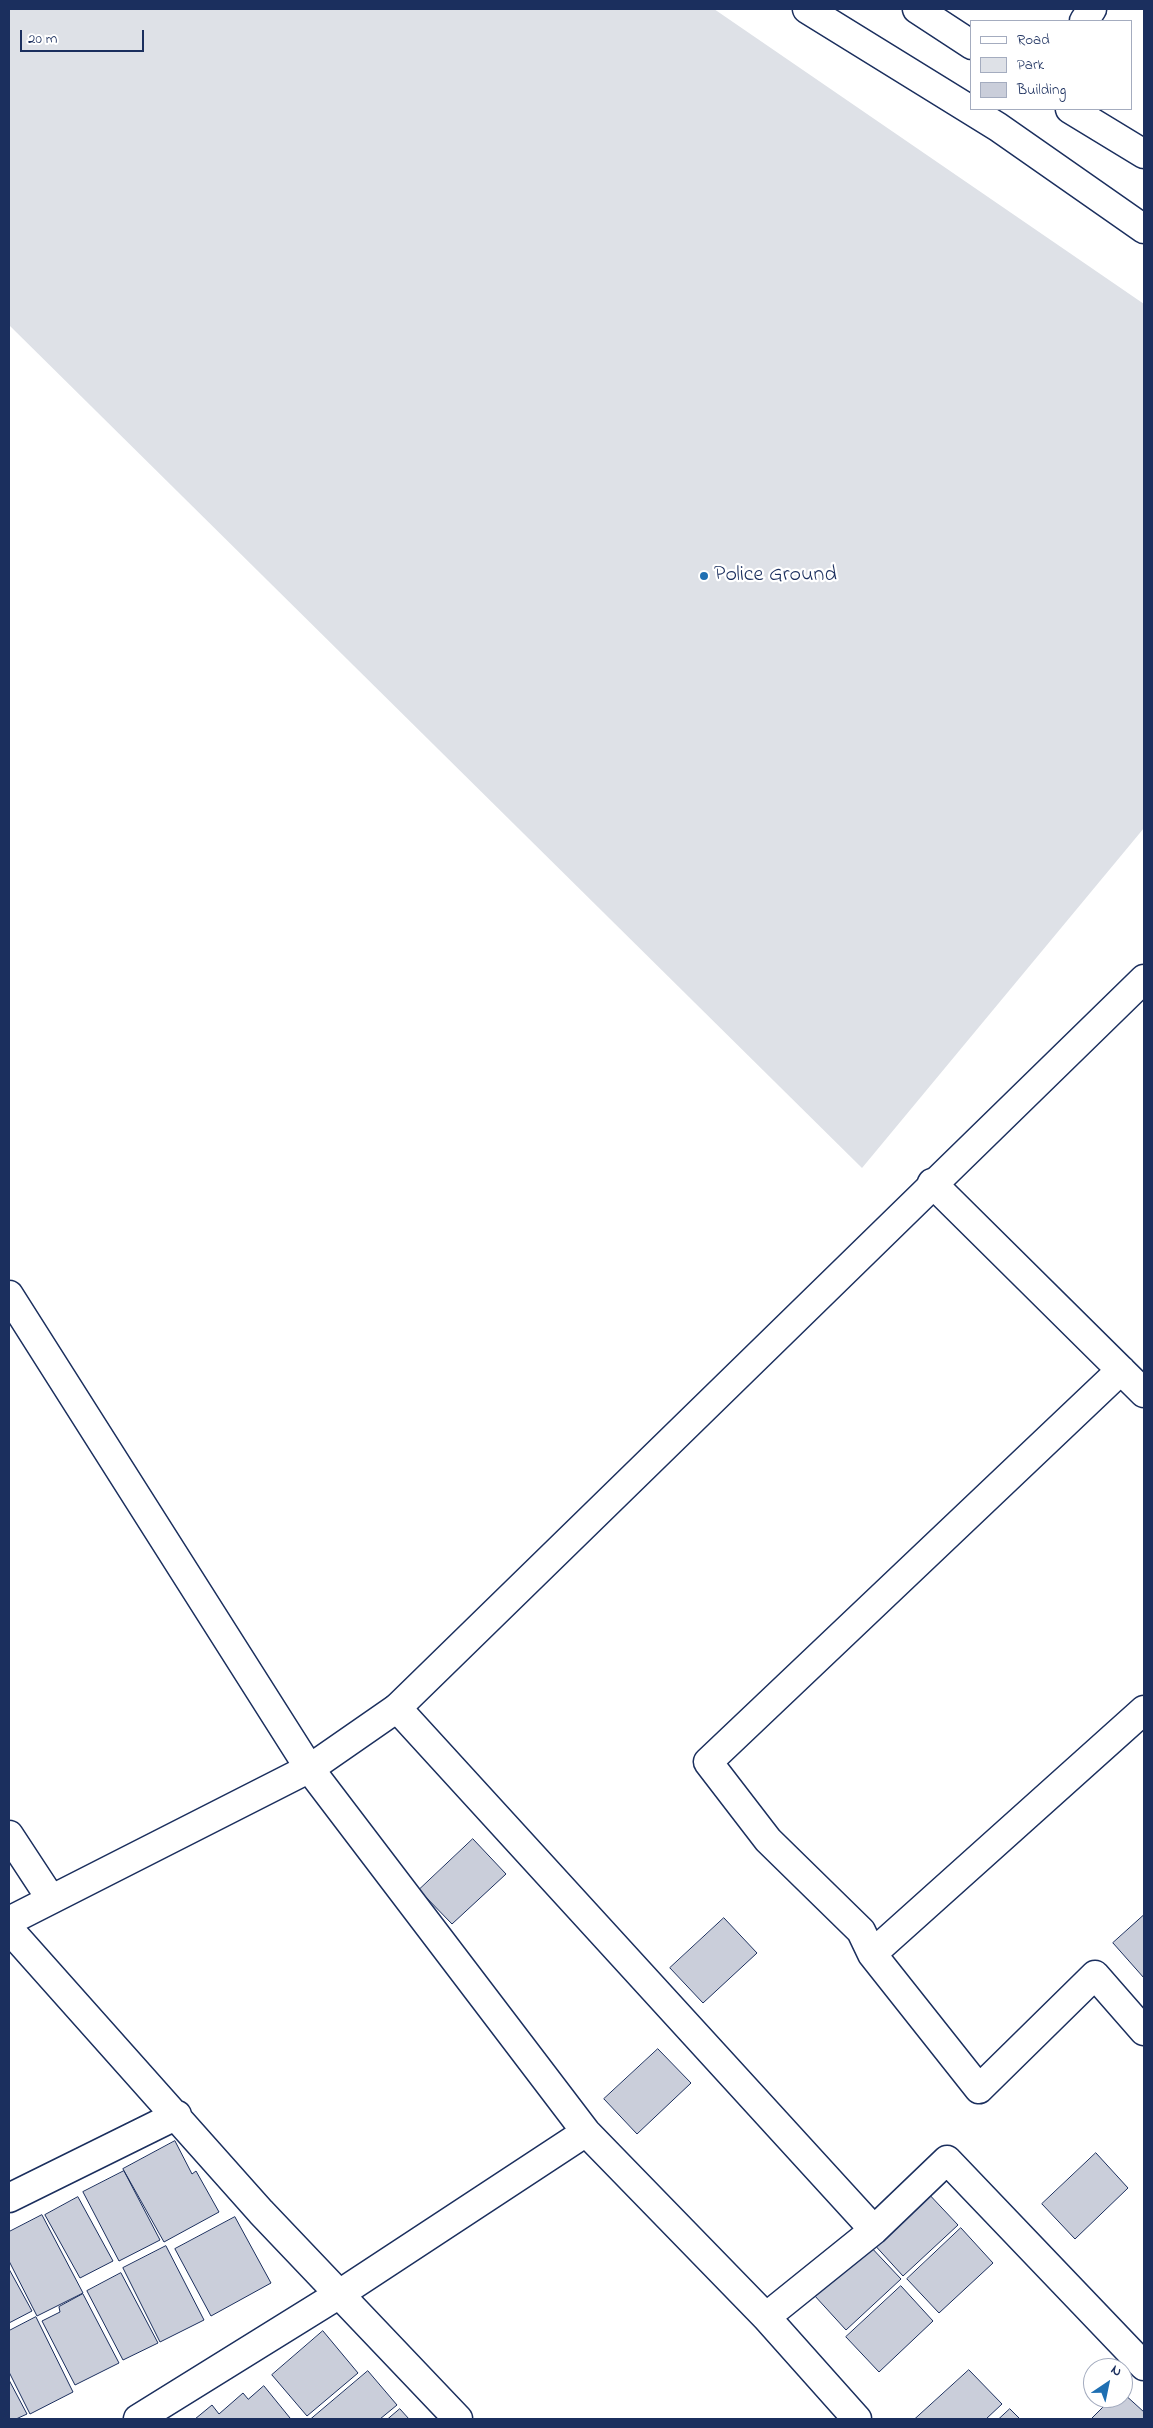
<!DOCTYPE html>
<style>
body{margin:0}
#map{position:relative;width:1153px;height:2428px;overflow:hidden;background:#fff;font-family:"Indie Flower",sans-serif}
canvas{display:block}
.frame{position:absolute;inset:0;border:10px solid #1b2f5e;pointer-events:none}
.legend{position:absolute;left:970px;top:20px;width:162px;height:90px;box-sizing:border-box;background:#fff;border:1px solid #a4acbf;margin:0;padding:6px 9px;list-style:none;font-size:15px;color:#1b2f5e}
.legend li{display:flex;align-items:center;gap:10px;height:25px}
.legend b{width:25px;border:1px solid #a4acbf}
.north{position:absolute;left:1083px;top:2358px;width:50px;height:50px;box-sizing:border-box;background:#fff;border:1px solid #a4acbf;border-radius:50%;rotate:34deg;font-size:14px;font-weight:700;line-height:20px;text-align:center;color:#1b2f5e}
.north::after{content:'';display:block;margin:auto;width:18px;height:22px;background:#1f6fb2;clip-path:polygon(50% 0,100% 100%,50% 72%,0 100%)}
.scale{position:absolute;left:20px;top:30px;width:124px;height:22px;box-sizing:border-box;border:2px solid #1b2f5e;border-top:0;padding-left:6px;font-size:15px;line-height:18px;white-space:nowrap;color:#1b2f5e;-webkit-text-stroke:4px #fff;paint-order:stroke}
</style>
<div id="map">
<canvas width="1153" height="2428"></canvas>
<div class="frame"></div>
<ul class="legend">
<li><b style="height:6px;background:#fff"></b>Road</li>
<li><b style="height:14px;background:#dee1e7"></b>Park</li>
<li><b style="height:14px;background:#caceda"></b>Building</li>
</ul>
<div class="north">N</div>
<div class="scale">20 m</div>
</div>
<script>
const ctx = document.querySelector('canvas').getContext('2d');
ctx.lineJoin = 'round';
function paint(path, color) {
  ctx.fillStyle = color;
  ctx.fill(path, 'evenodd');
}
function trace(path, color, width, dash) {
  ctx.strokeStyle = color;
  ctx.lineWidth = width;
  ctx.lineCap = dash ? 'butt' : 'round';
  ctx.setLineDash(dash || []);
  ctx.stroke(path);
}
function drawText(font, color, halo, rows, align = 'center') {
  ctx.font = font + ' "Indie Flower",sans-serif';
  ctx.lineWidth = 4.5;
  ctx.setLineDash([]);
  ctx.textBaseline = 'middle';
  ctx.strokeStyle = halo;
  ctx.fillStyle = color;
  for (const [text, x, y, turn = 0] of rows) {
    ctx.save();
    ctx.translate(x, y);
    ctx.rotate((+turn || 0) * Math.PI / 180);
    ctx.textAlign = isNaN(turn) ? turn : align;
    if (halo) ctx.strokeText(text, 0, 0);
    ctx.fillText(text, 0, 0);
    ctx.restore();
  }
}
paint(new Path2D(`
 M9 9H714L1144 304V828L862 1168 9 325Z`), '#dee1e7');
const building = new Path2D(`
 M473 1839 506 1874 452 1924 419 1890Z
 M1144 1915V1978L1113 1943Z
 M724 1918 757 1953 703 2003 670 1968Z
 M658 2049 691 2083 637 2134 604 2099Z
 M175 2141 192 2174 196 2171 219 2212 164 2242 123 2169Z
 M1096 2153 1128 2188 1075 2239 1042 2204Z
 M124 2171 160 2240 119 2261 83 2192Z
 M925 2190 958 2225 903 2276 871 2241Z
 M78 2197 113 2261 80 2278 45 2215Z
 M42 2215 83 2293 37 2316 9 2261V2232Z
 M235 2217 271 2283 211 2316 175 2249Z
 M961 2228 993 2263 939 2313 907 2279Z
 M868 2244 901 2279 846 2330 814 2295Z
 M166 2246 204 2320 160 2342 123 2268Z
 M9 2269 32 2311 9 2323Z
 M121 2273 158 2343 123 2360 87 2291Z
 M901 2286 933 2321 879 2372 846 2337Z
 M83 2294 119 2363 75 2385 42 2321 60 2312 59 2307Z
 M36 2317 73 2392 30 2414 9 2372V2331Z
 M323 2331 358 2373 307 2416 272 2375Z
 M969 2370 1002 2404 986 2419H915Z
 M368 2371 397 2405 380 2419H311Z
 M9 2380 27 2414 16 2419H9Z
 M264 2386 290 2418 289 2419H195L212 2405 219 2414 243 2393 248 2399Z
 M1123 2393 1144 2412V2419H1091L1112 2398H1123Z
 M400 2409 409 2419H388Z
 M1010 2409 1020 2419H999Z`);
paint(building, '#caceda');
trace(building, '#1b2f5e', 1);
const minor = new Path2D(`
 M1084 21 1092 9
 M932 1183 1144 1393
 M9 1295 309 1768 586 2132 766 2317 857 2419
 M1121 1370 708 1762 768 1840 861 1931 872 1954 979 2089 1095 1975 1144 2031
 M397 1708 874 2230
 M9 1835 51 1899
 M9 1929 261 2212 458 2419
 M872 1954 1144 1710
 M9 2198 177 2115
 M766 2317 874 2230 947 2160 1144 2366
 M138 2419 341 2293 586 2132`);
const tertiary = new Path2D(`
 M9 1921 312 1767 397 1708 1144 979`);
const secondary = new Path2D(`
 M807 9 998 127 1144 229
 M917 9 972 45
 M1070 109 1144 154`);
trace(minor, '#1b2f5e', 31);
trace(tertiary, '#1b2f5e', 31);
trace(secondary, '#1b2f5e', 31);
trace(minor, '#fff', 28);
trace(tertiary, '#fff', 28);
trace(secondary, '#fff', 28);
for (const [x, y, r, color] of [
 [704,576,5,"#1f6fb2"]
]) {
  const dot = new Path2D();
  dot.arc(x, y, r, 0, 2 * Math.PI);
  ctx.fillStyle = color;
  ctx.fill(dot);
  trace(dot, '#fff', 2);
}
drawText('22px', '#1b2f5e', '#fff', [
 ["Police Ground",714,576]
], 'left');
</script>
